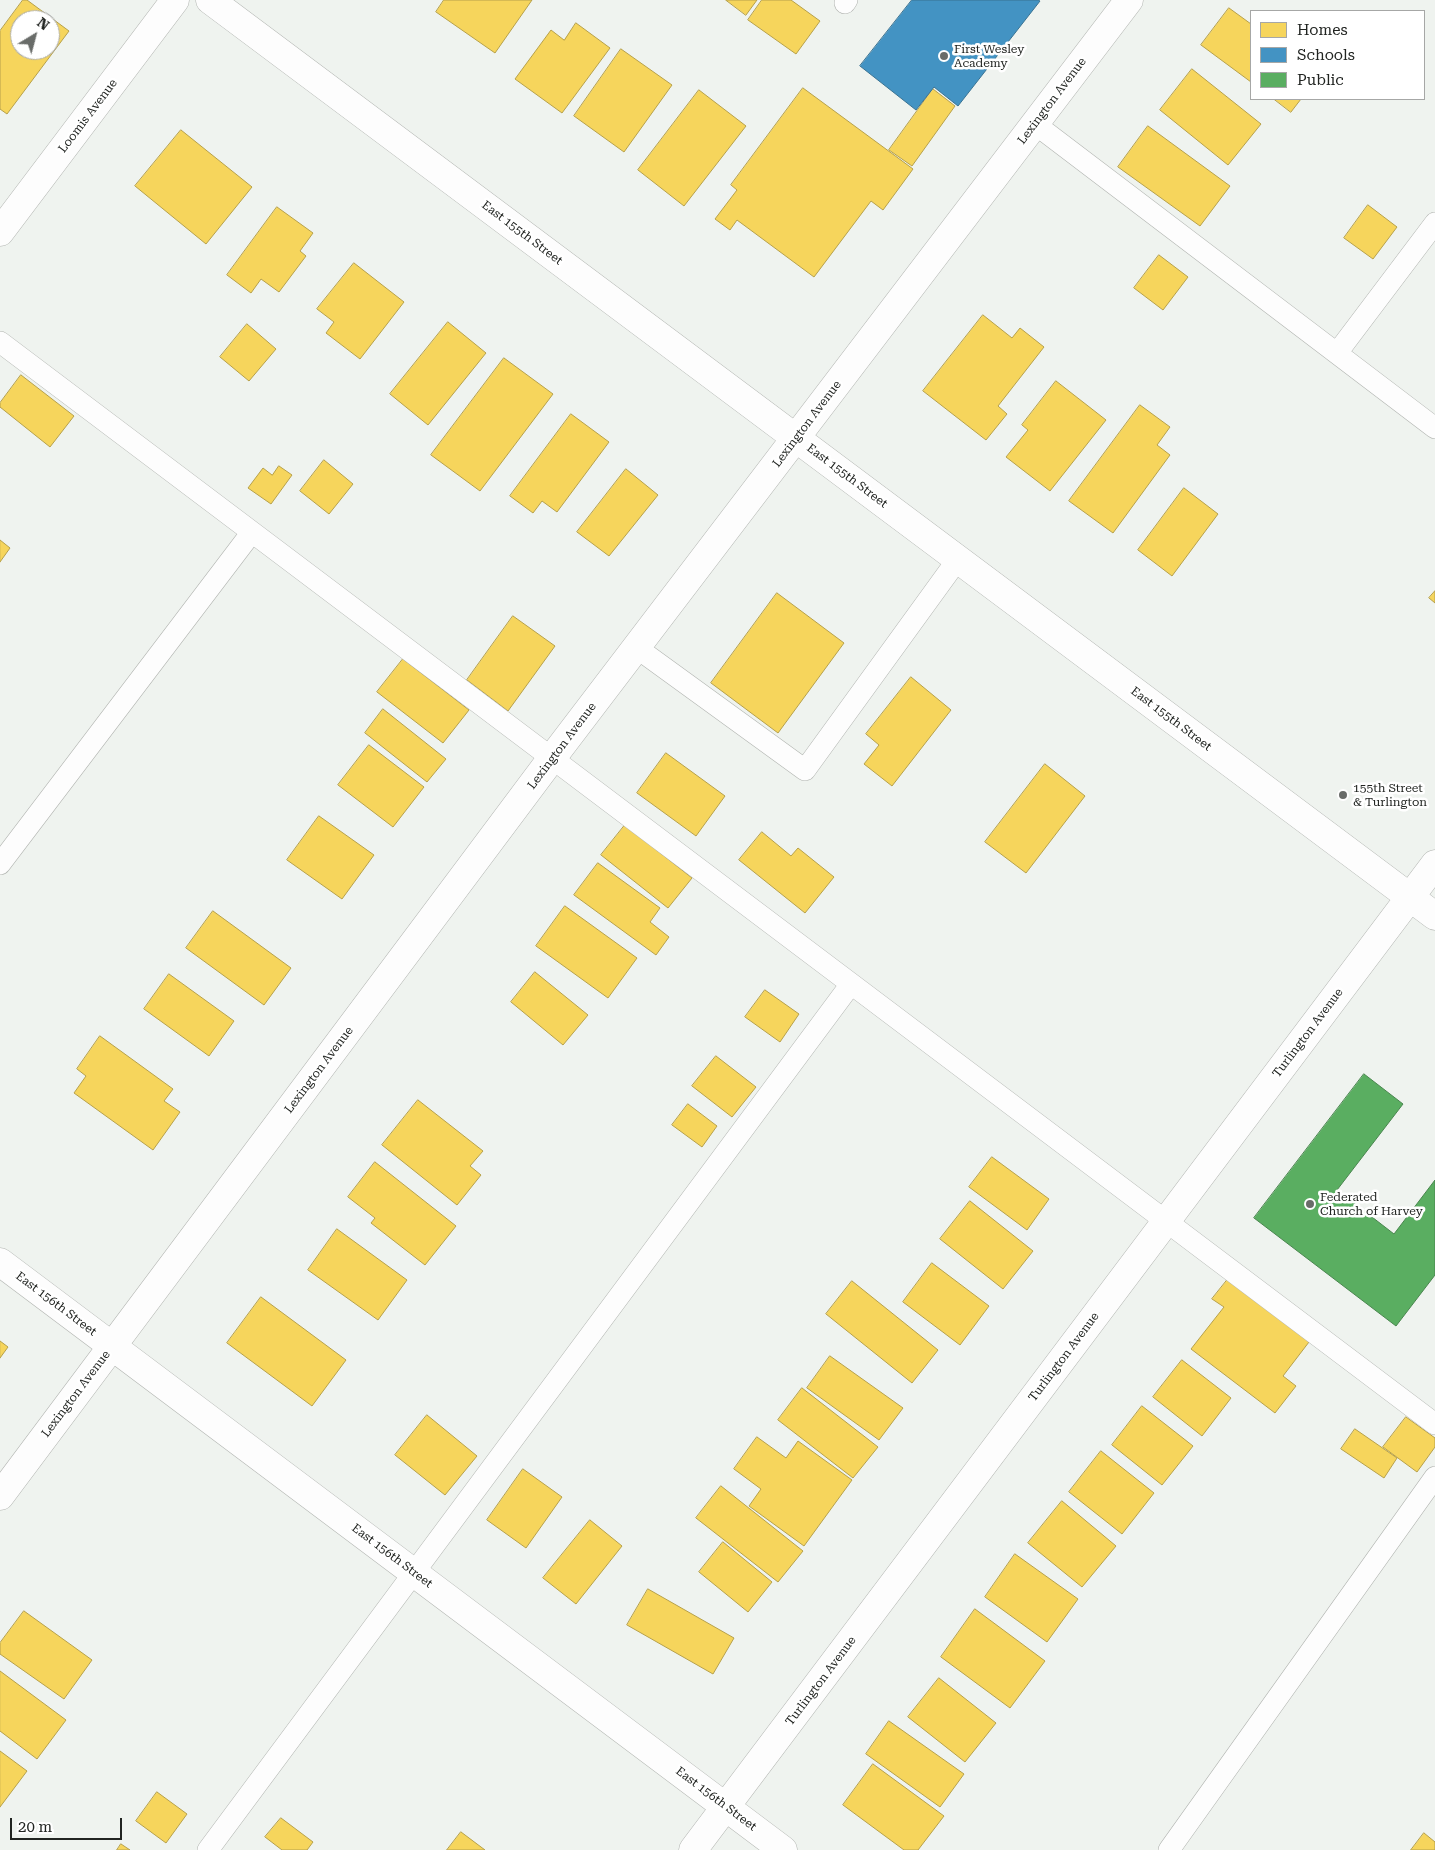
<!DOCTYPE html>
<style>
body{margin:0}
#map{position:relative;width:1435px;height:1850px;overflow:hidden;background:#eff3ef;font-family:"Roboto Serif",serif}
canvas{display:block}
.legend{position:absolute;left:1250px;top:10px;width:175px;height:90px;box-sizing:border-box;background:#fff;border:1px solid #a6a7a6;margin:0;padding:6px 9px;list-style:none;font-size:15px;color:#212421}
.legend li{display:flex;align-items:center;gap:10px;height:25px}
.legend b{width:25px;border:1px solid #a6a7a6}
.north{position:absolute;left:10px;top:10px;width:50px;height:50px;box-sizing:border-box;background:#fff;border:1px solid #a6a7a6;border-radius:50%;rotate:37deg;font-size:14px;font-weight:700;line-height:20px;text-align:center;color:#212421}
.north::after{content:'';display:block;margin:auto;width:18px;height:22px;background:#696c69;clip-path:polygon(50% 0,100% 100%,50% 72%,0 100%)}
.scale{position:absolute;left:10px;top:1818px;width:112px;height:22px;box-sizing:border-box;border:2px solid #212421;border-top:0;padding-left:6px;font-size:15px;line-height:18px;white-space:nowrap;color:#212421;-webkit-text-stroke:4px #fff;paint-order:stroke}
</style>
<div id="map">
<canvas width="1435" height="1850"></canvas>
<ul class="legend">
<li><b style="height:14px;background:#f6d55c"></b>Homes</li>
<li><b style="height:14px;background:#4393c3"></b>Schools</li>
<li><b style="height:14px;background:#5aae61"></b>Public</li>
</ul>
<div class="north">N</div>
<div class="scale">20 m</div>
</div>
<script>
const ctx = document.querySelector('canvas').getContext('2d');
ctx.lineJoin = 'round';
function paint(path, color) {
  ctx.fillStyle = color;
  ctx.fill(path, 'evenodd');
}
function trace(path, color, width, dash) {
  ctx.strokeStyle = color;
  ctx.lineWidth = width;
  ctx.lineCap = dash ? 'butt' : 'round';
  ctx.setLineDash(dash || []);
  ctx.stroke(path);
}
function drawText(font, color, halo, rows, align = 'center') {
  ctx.font = font + ' "Roboto Serif",serif';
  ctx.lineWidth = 5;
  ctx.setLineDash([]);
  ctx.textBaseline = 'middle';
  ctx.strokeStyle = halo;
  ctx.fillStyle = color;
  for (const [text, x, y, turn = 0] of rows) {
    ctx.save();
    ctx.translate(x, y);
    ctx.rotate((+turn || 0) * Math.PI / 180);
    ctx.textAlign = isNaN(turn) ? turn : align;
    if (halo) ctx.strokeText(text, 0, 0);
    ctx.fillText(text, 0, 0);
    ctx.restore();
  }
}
const homes = new Path2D(`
 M23 0H27L69 31 7 114 0 109V31ZM20 20H50V50H20Z
 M444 0H532L495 53 436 12Z
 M726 0H757L746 15Z
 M762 0H791L820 21 796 54 748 20Z
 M1229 8 1251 24V82L1201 45Z
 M576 23 610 48 562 113 515 79 551 30 564 40Z
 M621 49 672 85 624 152 574 116Z
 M1192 69 1261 124 1228 165 1160 110Z
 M803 88 913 169 883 210 871 201 814 277 737 220 730 230 715 219 737 190 731 185Z
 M933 89 955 106 912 166 889 150Z
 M699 90 746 126 684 206 638 170Z
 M1274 99H1301L1291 112Z
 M1148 126 1230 186 1200 226 1118 167Z
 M181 130 252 187 206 244 135 186Z
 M1368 205 1397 227 1373 259 1344 238Z
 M277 207 313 233 300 251 306 256 279 292 261 279 251 293 227 275Z
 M1159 255 1188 277 1163 310 1134 288Z
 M354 263 404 302 360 359 326 333 334 322 317 309Z
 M983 315 1012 338 1020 328 1044 347 998 406 1007 414 986 440 923 391Z
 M448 322 486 353 428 425 390 394Z
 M247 324 276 349 249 381 220 357Z
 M504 358 553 394 480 491 431 455Z
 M21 375 74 416 50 447 0 407V403Z
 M1056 381 1106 420 1050 491 1006 457 1028 430 1022 425Z
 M1140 405 1170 427 1157 445 1170 455 1113 533 1069 501Z
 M571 414 609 442 557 512 542 501 533 513 510 496Z
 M324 460 353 484 329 514 300 491Z
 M279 466 292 475 271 504 248 488 263 468 272 475Z
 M626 469 658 495 609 556 577 532Z
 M1184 488 1218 514 1172 576 1138 550Z
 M0 540 10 548 0 562Z
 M1435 591V603L1429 598Z
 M777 593 844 643 778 733 711 683Z
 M513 616 555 646 508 711 467 680Z
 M403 659 469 710 443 743 377 692Z
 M911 677 951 710 892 786 864 764 879 745 866 734Z
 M383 709 446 759 427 782 365 733Z
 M369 745 424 787 393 827 338 785Z
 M666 753 725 796 696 836 637 793Z
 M1045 764 1085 796 1026 873 985 842Z
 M319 816 374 855 342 899 287 860Z
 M625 825 692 878 668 908 601 855Z
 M762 832 791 856 798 848 834 877 805 913 739 860Z
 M598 863 660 908 650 922 669 937 656 955 574 895Z
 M565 906 637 958 608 998 536 946Z
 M213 911 291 968 264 1005 186 948Z
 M535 972 588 1015 563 1045 511 1002Z
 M169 974 234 1021 209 1056 144 1009Z
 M765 990 799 1014 780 1042 745 1017Z
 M100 1036 173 1089 164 1101 180 1112 153 1150 74 1093 86 1076 77 1069Z
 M716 1056 756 1087 732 1117 692 1086Z
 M418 1100 483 1151 470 1166 481 1175 457 1205 382 1145Z
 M688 1104 717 1126 702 1147 672 1125Z
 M992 1157 1049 1199 1027 1230 969 1187Z
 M375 1162 456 1226 425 1265 371 1223 375 1218 348 1197Z
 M970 1201 1033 1251 1003 1289 940 1239Z
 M337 1229 407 1280 378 1320 308 1270Z
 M932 1263 989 1306 960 1345 903 1302Z
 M1228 1279 1309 1342 1283 1376 1296 1386 1275 1413 1191 1349 1224 1307 1212 1299Z
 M852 1281 938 1350 912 1383 826 1314Z
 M261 1297 346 1360 312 1406 227 1343Z
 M0 1341 8 1347 0 1358Z
 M830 1356 903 1408 879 1440 807 1388Z
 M1182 1360 1231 1398 1202 1436 1153 1397Z
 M802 1388 878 1447 853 1478 778 1420Z
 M1142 1406 1193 1446 1162 1485 1112 1445Z
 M427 1415 477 1456 445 1495 395 1455Z
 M1406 1417 1435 1438V1447L1417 1472 1383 1447Z
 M1355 1429 1397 1458 1384 1478 1341 1449Z
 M757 1437 786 1458 798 1441 852 1480 804 1546 749 1506 761 1489 734 1469Z
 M1101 1451 1154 1493 1122 1534 1069 1492Z
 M523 1469 562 1497 526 1548 487 1520Z
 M721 1486 803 1551 778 1582 696 1518Z
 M1062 1501 1116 1546 1082 1587 1028 1543Z
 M590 1520 622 1546 576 1604 543 1578Z
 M723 1542 772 1582 748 1612 699 1572Z
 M1015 1554 1078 1599 1047 1642 985 1597Z
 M648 1589 734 1638 713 1674 627 1625Z
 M975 1609 1045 1661 1010 1708 941 1657Z
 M24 1611 92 1660 64 1699 0 1654V1643Z
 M0 1671 66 1720 37 1759 0 1731Z
 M939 1678 996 1723 965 1762 908 1717Z
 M889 1721 964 1774 940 1807 866 1754Z
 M0 1751 27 1771 0 1807Z
 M873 1764 944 1816 918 1850H904L843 1805Z
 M157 1792 187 1814 166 1843 136 1821Z
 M281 1818 313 1842 307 1850H282L265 1837Z
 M461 1832 485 1850H447Z
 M1424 1833 1435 1842V1850H1411Z
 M121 1844 130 1850H117Z`);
paint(homes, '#f6d55c');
trace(homes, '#b6a04a', 1);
const schools = new Path2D(`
 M912 0H1038L1040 1 958 106 934 87 916 110 860 66Z`);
paint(schools, '#4393c3');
trace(schools, '#397292', 1);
const public = new Path2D(`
 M1364 1074 1403 1104 1337 1190 1394 1234 1435 1180V1275L1396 1326 1254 1218Z`);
paint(public, '#5aae61');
trace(public, '#49854e', 1);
const service = new Path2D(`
 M845 3 847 0
 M1035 124 1435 428
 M0 342 1435 1424
 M1337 353 1435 223
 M637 648 805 770 958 559
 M0 864 252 532
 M208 1850 851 984
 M1169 1850 1435 1477`);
const minor = new Path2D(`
 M210 0 1435 916
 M0 232 175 0
 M0 1262 783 1850
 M0 1496 552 758 1129 0
 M693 1850 1435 864`);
trace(service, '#b0b3af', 22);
trace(minor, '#b0b3af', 29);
trace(service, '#fdfdfd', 21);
trace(minor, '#fdfdfd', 28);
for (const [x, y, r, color] of [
 [944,56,5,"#696c69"],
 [1343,795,5,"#696c69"],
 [1310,1204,5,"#696c69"]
]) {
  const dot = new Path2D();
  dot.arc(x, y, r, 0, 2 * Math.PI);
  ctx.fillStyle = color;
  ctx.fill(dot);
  trace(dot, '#fff', 2);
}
drawText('12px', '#212421', '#fff', [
 ["First Wesley",954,49],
 ["Academy",954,63],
 ["155th Street",1353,788],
 ["& Turlington",1353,802],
 ["Federated",1320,1197],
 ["Church of Harvey",1320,1211]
], 'left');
drawText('12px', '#212421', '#fff', [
 ["Lexington Avenue",1052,101,-53],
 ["Loomis Avenue",88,116,-53],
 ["East 155th Street",522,233,37],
 ["Lexington Avenue",807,424,-53],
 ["East 155th Street",847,476,37],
 ["East 155th Street",1171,719,37],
 ["Lexington Avenue",562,746,-53],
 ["Turlington Avenue",1308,1033,-53],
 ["Lexington Avenue",319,1070,-53],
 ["East 156th Street",56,1304,37],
 ["Turlington Avenue",1064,1357,-53],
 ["Lexington Avenue",76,1394,-53],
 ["East 156th Street",392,1556,37],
 ["Turlington Avenue",821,1681,-53],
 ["East 156th Street",716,1799,37]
]);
</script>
